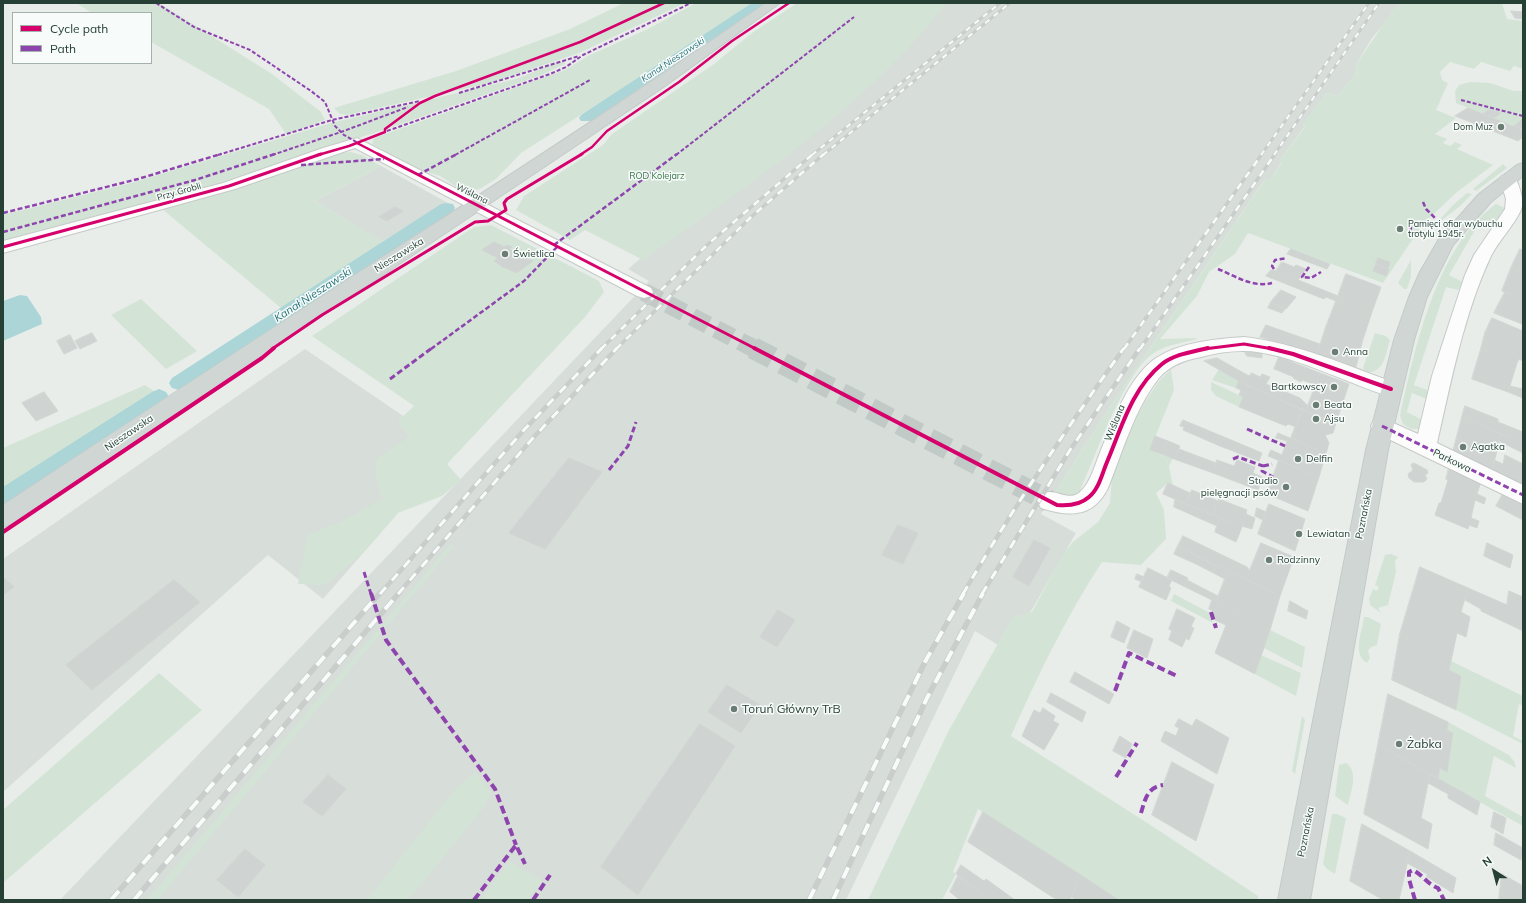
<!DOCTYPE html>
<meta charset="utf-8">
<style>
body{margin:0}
#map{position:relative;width:1526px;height:903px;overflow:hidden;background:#e8edea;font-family:Mulish,sans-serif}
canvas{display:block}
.frame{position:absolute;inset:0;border:4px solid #264036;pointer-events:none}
.legend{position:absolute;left:12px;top:12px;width:140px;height:52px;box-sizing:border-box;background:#f7fbf9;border:1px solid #a3b0ab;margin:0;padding:5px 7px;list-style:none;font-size:12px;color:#264036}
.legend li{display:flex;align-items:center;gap:8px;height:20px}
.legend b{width:20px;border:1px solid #a3b0ab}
.north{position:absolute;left:1474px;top:851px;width:40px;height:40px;-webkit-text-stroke:3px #f7fbf9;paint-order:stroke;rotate:324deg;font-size:11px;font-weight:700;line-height:16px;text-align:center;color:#264036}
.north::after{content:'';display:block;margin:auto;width:14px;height:18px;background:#264036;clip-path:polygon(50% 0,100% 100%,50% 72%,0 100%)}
</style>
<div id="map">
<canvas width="1526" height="903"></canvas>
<div class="frame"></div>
<ul class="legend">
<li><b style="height:5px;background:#d6006c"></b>Cycle path</li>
<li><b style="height:5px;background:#8e44ad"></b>Path</li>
</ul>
<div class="north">N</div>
</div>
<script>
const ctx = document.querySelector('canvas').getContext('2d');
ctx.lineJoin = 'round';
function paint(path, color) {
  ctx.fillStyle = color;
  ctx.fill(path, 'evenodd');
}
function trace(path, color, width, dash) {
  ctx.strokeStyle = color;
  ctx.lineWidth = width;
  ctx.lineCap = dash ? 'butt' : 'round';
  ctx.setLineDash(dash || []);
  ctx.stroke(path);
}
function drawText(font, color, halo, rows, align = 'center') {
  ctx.font = font + ' Mulish,sans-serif';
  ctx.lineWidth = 3;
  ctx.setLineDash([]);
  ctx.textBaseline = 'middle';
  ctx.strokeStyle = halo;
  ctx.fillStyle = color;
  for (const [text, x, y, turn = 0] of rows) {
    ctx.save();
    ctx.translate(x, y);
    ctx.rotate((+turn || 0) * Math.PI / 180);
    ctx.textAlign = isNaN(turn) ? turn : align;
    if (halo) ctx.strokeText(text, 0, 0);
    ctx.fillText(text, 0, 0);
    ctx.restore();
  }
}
paint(new Path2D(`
 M825 3H1402L1372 38 1357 63 1355 75 1338 96 1327 93 1303 125 1305 126 1280 160 1282 161 1270 180 1265 179 1106 413 1041 514 1076 533 1008 651 975 631 846 900H60L649 281 628 269 765 152Z
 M381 166 448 203 382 242 315 201Z
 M305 349 453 450 323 599 268 555 3 792V559Z`), '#d7deda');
paint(new Path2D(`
 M76 3H159L272 74 321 112 325 120 286 134 269 109 151 42V13H92Z
 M624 3H685L579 53 490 83 347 115 340 114 334 108 456 71 570 29Z
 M696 3H756L521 153 497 178 480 189 470 191 461 190 440 176 414 168 372 144 374 138 565 70 588 56 648 29Z
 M797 3H946C864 109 751 182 643 260L585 230 570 240 516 210 524 196 603 145 612 134 714 64 752 33Z
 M1398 3H1502L1507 19 1523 21V69L1514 66 1510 71 1481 62 1474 69 1450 62 1440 72 1442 80 1448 83 1436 110 1456 118 1435 134 1447 139 1443 143 1450 146 1455 142 1462 145 1457 149 1493 165 1457 192 1423 224 1383 283 1248 233 1235 254 1209 272 1197 296 1160 339 1196 338 1197 339C1182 343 1164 345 1151 355 1123 377 1095 457 1080 491L1071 497 1055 492 1106 413 1266 178 1270 180 1282 162 1280 160 1305 127 1302 125 1327 93 1338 96 1355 75 1357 63Z
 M558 62H564L565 64 539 76 404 123 213 186 3 244V215L131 183 331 123 516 79Z
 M1470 82 1490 83 1514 91H1523V119L1514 126 1494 118 1501 113 1490 109 1483 114 1456 103 1455 91 1459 85Z
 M351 152 362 155 381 166 315 201 389 245 287 313 162 209 332 153Z
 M1503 164 1507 168 1476 191 1473 189Z
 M1467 193 1472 194 1459 207 1434 226 1453 205Z
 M1496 204 1505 208 1493 227 1479 223 1449 275 1463 282 1458 290 1446 287 1414 385 1427 390V398H1424L1412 393 1407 412 1422 420 1419 429H1411L1403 424 1400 416C1415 348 1436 247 1496 204Z
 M491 225 599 281 604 292 585 317 447 464 461 480 442 496 398 513 366 550 325 585 298 584 308 535 343 521 383 499 376 478 377 459 409 437 398 421 414 406 312 336 474 227Z
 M1411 260V277L1407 289H1404L1398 283Z
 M141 299 197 351 166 369 111 315Z
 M1375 333 1386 336 1390 340C1385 355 1385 374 1365 372L1363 368Z
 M1171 369 1174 390 1150 450 1173 458 1169 466 1173 486 1167 484 1156 493 1164 510 1166 539 1141 565 1102 562C1066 617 1037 677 1011 736L1149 824 1258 896V900H1119L978 809 953 872 956 874 942 900H868L948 732 1013 617 1032 612 1063 554 1073 542 1098 522 1110 503 1112 475 1133 425 1143 405 1159 381Z
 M1219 369 1239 381 1236 388 1212 380Z
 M1211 382 1243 397 1239 407 1216 396 1211 390Z
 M145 385 161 396 163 401 3 508V448Z
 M450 545 454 546 157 900H147Z
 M1391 554 1398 557 1395 561 1396 572 1388 605 1378 608 1381 613 1370 605 1369 599 1373 589 1377 591 1379 587 1375 585 1385 555Z
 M1174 594 1210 613 1213 623 1171 601Z
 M1364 617H1368L1381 624 1377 645 1371 647 1368 651 1370 658 1367 663C1352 655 1362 631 1364 617Z
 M1270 630 1305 647 1302 668 1264 648Z
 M1261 655 1301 673 1296 696 1255 674Z
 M1451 661 1523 696V706L1519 704 1513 736 1523 741V744L1456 710 1461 676 1449 670Z
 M159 673 202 710 3 883V810Z
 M1302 716 1305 720 1295 774 1292 771Z
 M1448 722 1509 755 1514 761 1516 768 1494 756 1485 796 1523 817V826L1438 779 1440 768 1447 771 1453 733 1447 730Z
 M1346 763C1359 772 1351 791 1348 805L1335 796 1339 765Z
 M475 773 491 792 483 808 408 900H367L458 786Z
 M1332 814H1337L1346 818 1335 874 1327 869 1323 864Z
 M509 861 542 881 528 900H481Z`), '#d3e4d6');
paint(new Path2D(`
 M20 295 27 296 41 317 42 324 3 341V301Z`), '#acd5d7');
paint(new Path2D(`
 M752 3H766L591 121H581L579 118 581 115Z
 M447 203 453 204 455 208 453 212 186 388 179 390 172 388 169 383 172 378 441 204Z
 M159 389 166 392 169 397 166 402 11 506 3 508V487L152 392Z`), '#acd5d7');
const building = new Path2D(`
 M1511 11 1523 12V19L1515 18Z
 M1468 108 1523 130V137L1518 141 1455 116Z
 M1490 109 1501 113 1494 118 1483 114Z
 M1523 119V129L1514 126Z
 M395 207 403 211 387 221 379 217Z
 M494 242 504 247 507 245 512 247 509 249 533 261 517 273 503 267 494 261 498 258 482 250Z
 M1291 249 1330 264 1327 269 1287 254Z
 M1520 249 1523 250V273L1511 268Z
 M1378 258 1390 262 1388 268 1376 264Z
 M1282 262 1294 267 1296 265 1306 269 1298 280 1276 271Z
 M1376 265 1389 269 1386 276 1373 271Z
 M1511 268 1523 273V299L1502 291Z
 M1271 270 1276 271 1338 296 1336 301 1326 297 1324 299 1266 276Z
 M1346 274 1381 287 1373 309 1338 296Z
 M1281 290 1296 297 1286 309 1271 302Z
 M1505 292 1523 299 1522 324 1494 313Z
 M1338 296 1373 309 1363 339 1326 327Z
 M1271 302 1285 309 1282 313 1268 308Z
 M1492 318 1523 331V349L1485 333Z
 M1266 325 1320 344 1317 355 1260 337Z
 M1326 327 1363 339 1356 367 1317 355Z
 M92 333 97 341 80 349 75 341Z
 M1485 333 1523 349V361L1519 359 1517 363 1481 349Z
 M70 335 77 348 64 354 57 341Z
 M1481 349 1517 363 1508 392 1472 379Z
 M1245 352 1262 353V358L1247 356Z
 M1279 357 1320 373 1316 385 1302 380 1301 382 1293 378 1294 377 1274 369Z
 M1217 358 1249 376 1252 377 1246 385 1204 361Z
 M1252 373 1260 377 1262 374 1270 377 1266 384 1300 398 1308 406 1306 411 1246 385 1252 377 1249 376Z
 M1320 373 1349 384 1336 423 1306 411Z
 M1239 381 1302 410 1296 427 1288 424 1286 426 1239 407 1243 397 1239 395 1241 390 1236 388Z
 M1510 386 1523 389V398L1508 392Z
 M44 392 58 411 36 421 22 403Z
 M1465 406 1498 419V422L1523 432V443L1462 417Z
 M1302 410 1336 423 1333 433 1325 435 1329 443 1326 453 1291 438Z
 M1462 417 1501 434 1492 471 1453 452Z
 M1183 420 1224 437 1220 446 1183 430 1184 427 1180 426Z
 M1278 433 1326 453 1319 477 1268 456 1271 450 1282 455 1287 441 1276 438Z
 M1501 434 1523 443V453L1499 441Z
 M1155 436 1168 441 1162 454 1150 450Z
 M1224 437 1262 453 1259 461 1220 446Z
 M1168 441 1180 446 1174 459 1162 454Z
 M1179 449 1216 463 1213 473 1174 459Z
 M1505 455 1523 464V487L1492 471 1494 460 1503 464Z
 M569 458 602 472 545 549 509 533Z
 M1217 460 1234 466 1237 460 1255 467 1253 473 1262 477 1258 490 1213 473Z
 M1279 460 1319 477 1308 511 1267 494Z
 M1414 463 1427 470 1428 473 1425 475 1427 479 1424 482H1414L1409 478 1408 474 1413 470 1411 465Z
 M1449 468 1481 482 1477 494 1486 498 1484 504 1475 500 1471 518 1479 521 1477 528 1469 525 1468 529 1435 515 1439 503H1441L1448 480 1446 479Z
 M1168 483 1190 493 1186 504 1163 494Z
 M1192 490 1218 501 1213 515 1186 504Z
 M1503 494 1523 504V520L1496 506Z
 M1219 499 1247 510 1242 527 1213 515Z
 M1175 500 1220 518 1217 526 1174 507Z
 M1269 504 1305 519 1295 551 1258 534Z
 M1257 508 1266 512 1263 520 1255 516Z
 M1246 514 1255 518 1252 529 1242 526Z
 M1220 518 1242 527 1236 542 1215 532Z
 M898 525 918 533 903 564 882 555Z
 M1183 536 1247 567 1250 571 1246 580 1178 546Z
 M1034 540 1050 548 1029 586 1013 577Z
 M1261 543 1294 557 1280 596 1246 580Z
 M1487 543 1513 555 1510 568 1484 556Z
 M1178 546 1199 557 1196 564 1174 554Z
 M1199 557 1228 571 1225 579 1196 564Z
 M1420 567 1468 588 1461 612 1470 617 1466 637 1457 633 1451 661 1400 634Z
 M1148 568 1172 580 1169 586 1171 588 1166 600 1139 587Z
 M1171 570 1188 578 1187 580 1218 596 1216 602 1167 578Z
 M1228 571 1280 596 1270 630 1216 602Z
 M1137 574 1144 577 1142 582 1135 579Z
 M3 577 14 587 3 595Z
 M174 580 200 602 92 690 66 665Z
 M1468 588 1523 612V631L1481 611V609L1465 600Z
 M1509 591 1523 597V612L1507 605Z
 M1212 600 1270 630 1255 674 1215 653 1226 625 1215 620 1212 615 1214 611 1209 609Z
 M1290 601 1308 611 1306 619 1288 611Z
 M1177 609 1195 618 1191 627 1194 628 1189 640 1169 629Z
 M778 610 795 620 777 647 760 637Z
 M1117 621 1130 628 1124 643 1111 637Z
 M1134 630 1153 639 1147 658 1127 648Z
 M1172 631 1186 638 1182 647 1169 640Z
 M1400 634 1451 661 1449 670 1461 676 1456 710 1392 680Z
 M1075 672 1114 694 1109 704 1070 682Z
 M727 685 760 705 741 733 708 712Z
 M1051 693 1086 712 1082 722 1047 702Z
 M1388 694 1448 722 1447 730 1453 733 1447 772 1440 768 1438 779 1378 745Z
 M1043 708 1055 716 1053 721 1059 724 1044 750 1022 736 1034 710 1040 713Z
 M1179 719 1192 726 1196 719 1229 738 1217 774 1161 741 1165 731 1176 736 1179 728 1175 726Z
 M700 724 735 746 638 895 601 867Z
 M1120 736 1132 744 1126 758 1113 751Z
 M1378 745 1430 774 1421 818 1432 824 1428 849 1364 814Z
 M1172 762 1214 785 1196 841 1152 815Z
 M1430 774 1480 802 1477 815 1448 798V794L1428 783Z
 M328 775 346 789 322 816 303 802Z
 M983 812 1081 875 1070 900H1057L968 842Z
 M1494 812 1506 818 1503 834 1491 827Z
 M1362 824 1410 851 1399 900H1383L1350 881Z
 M1496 833 1523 848 1521 860 1494 845Z
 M245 849 265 865 238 897 217 880Z
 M1410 851 1456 878 1453 893 1427 877V874L1407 863Z
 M961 865 984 881 986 879 1015 900H991L956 874Z
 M1502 874 1523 886V900H1502L1499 898Z
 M1081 875 1119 900H1077L1071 897Z
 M958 876 991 900H960L950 892Z`);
paint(building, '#cfd4d2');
trace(building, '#d1d6d3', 1);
trace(new Path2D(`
 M644 292 755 349`), '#c1cac6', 18, [18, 9]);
trace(new Path2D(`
 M753 348 1049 501`), '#c1cac6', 22, [22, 11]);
const minor = new Path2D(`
 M357 138 651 288 653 292 651 296 644 298 637 296 355 148 235 189 3 253V241L223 183 323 148Z
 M1508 174 1514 176C1519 184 1525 201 1521 210 1513 227 1499 240 1491 256 1464 313 1451 382 1437 443L1523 485V504L1374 432 1371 426 1374 420 1382 418 1418 434 1432 376 1465 275 1474 255 1505 209 1506 199 1500 179 1502 176Z
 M1244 337C1297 343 1348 366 1398 384L1401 389 1398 394 1391 397C1348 384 1287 351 1243 351 1229 351 1215 353 1201 357 1185 360 1170 365 1159 378 1134 410 1123 451 1108 488 1093 518 1069 517 1041 508L1037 501 1041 494C1043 494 1047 492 1049 492 1060 492 1069 500 1079 493 1091 483 1095 464 1101 450 1113 421 1129 376 1156 358 1181 342 1216 339 1244 337Z`);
const major = new Path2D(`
 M766 3H780L665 86 11 524 3 527V505C123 426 243 347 364 269 500 182 634 95 766 3Z
 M1523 163V176L1491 202 1453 245 1427 297 1414 340 1388 450 1310 900H1278L1366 450 1394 340 1409 297 1420 272 1439 239 1479 194 1517 165Z`);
trace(minor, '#c5cac7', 2);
trace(major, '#c3cbc8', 2);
paint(minor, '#fcfcfc');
paint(major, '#d0d6d4');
const railFar3 = new Path2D(`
 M812 155 1000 3
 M823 155 1010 3
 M1261 155 1369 3
 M1274 155 1379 3`);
const railFar2 = new Path2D(`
 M601 349 707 245 813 154
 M616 349 751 217 824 154
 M1124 349 1262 154
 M1140 349 1275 154`);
const railFar1 = new Path2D(`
 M380 594 523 431 602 348
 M398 594 533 438 617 348
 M963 594C1012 509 1067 428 1124 348
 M982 594 1070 450 1140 348`);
const rail = new Path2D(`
 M111 900 380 593
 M134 900 399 593
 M809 900 926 660 964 593
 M833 900 927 698 983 593`);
trace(railFar3, '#c9cdcb', 3);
trace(railFar2, '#c9cdcb', 3.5);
trace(railFar1, '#c9cdcb', 4.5);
trace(rail, '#c9cdcb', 5.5);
trace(railFar3, '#f7fbf9', 2, [5.5]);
trace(railFar2, '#f7fbf9', 2.5, [7]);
trace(railFar1, '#f7fbf9', 3, [9]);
trace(rail, '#f7fbf9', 4, [12]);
trace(new Path2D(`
 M156 3 194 27 250 50 311 91 325 102 335 126 344 135 358 143
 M459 93 579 56
 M1461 100 1523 116
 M387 131 550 74 566 67 583 55 691 3
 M218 155 332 120 420 101
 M272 155 341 132 408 107
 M455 155 590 80
 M676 155 854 17`), '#8e44ad', 2, [4, 2]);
trace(new Path2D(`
 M301 165 384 159
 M418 175 457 154
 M1423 202 1426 209 1435 218
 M3 213 138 179 221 154
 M1411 227 1410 232 1419 237
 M3 232 195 180 275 154
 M554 245 677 154
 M1309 267 1302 277 1311 278 1321 272
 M1218 269C1235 276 1253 288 1272 283
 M1274 269 1272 266 1275 260 1287 258
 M431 349 524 281 557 247`), '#8e44ad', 2.5, [5, 2.5]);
trace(new Path2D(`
 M390 379 432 348
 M1382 426 1523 495
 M1247 429 1285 446
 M1233 459 1238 457 1263 466 1262 471 1273 477
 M1263 466 1272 464
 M609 470 628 446 636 422
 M364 572 371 594`), '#8e44ad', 3, [6, 3]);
trace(new Path2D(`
 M371 593 386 640 495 789 516 845
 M1211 612 1216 628
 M1115 691 1129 653 1179 677
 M1116 777 1137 743
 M1141 813C1145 800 1147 787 1163 785
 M474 900 516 845 525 864
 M533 900 550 875
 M1415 900 1409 879V872L1413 870C1424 876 1426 883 1438 888L1444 900`), '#8e44ad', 4, [8, 4]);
trace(new Path2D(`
 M357 143 380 155
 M318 155 349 146 385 132V129L420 103 435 96 580 42 664 3
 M580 155 592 147 607 131 679 82 732 41 789 3`), '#d6006c', 2.5);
trace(new Path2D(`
 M378 154 756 349
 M3 247 229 186 321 154
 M272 349 322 315 475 222 488 221 506 210 504 203 507 199 582 154
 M1204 349 1244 344 1273 349`), '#d6006c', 3);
trace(new Path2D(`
 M754 348 1057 505C1068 506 1080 505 1089 497 1099 489 1102 474 1107 462 1121 429 1132 388 1162 364 1175 354 1192 352 1208 348
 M1269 348 1293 354 1391 389
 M3 532 262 358 274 348`), '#d6006c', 4);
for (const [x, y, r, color] of [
 [1501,127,4,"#6a7d75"],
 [1400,229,4,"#6a7d75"],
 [505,254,4,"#6a7d75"],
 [1335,352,4,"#6a7d75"],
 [1334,387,4,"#6a7d75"],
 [1316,405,4,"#6a7d75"],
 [1316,419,4,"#6a7d75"],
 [1463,447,4,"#6a7d75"],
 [1298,459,4,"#6a7d75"],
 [1286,487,4,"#6a7d75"],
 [1299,534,4,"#6a7d75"],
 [1269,560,4,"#6a7d75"],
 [734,709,4,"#6a7d75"],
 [1399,744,4,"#6a7d75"]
]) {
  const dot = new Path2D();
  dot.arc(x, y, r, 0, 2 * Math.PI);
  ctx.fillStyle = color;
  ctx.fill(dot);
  trace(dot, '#f7fbf9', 1.5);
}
drawText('italic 9px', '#247178', '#f7fbf9', [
 ["Kanał Nieszawski",673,60,-33]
]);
drawText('9px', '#264036', '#f7fbf9', [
 ["Dom Muz",1493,127],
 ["Pamięci ofiar wybuchu",1408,224,"left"],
 ["trotylu 1945r.",1408,234,"left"]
], 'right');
drawText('9px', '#337446', '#f7fbf9', [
 ["ROD Kolejarz",657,176]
]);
drawText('9px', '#264036', '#f7fbf9', [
 ["Przy Grobli",179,192,-16],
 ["Wiślana",472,194,26]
]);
drawText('10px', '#264036', '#f7fbf9', [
 ["Świetlica",513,254],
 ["Anna",1343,352],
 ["Bartkowscy",1326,387,"right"],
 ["Beata",1324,405],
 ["Ajsu",1324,419],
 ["Agatka",1471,447],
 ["Delfin",1306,459],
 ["Studio",1278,481,"right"],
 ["pielęgnacji psów",1278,493,"right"],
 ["Lewiatan",1307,534],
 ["Rodzinny",1277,560]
], 'left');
drawText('10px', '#264036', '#f7fbf9', [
 ["Nieszawska",399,255,-32],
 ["Wiślana",1115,423,-68],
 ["Nieszawska",129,433,-34],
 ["Parkowa",1452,461,26],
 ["Poznańska",1364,514,-79],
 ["Poznańska",1306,832,-79]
]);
drawText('italic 11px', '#247178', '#f7fbf9', [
 ["Kanał Nieszawski",313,295,-33]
]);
drawText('12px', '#264036', '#f7fbf9', [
 ["Toruń Główny TrB",742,709],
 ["Żabka",1407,744]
], 'left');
</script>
